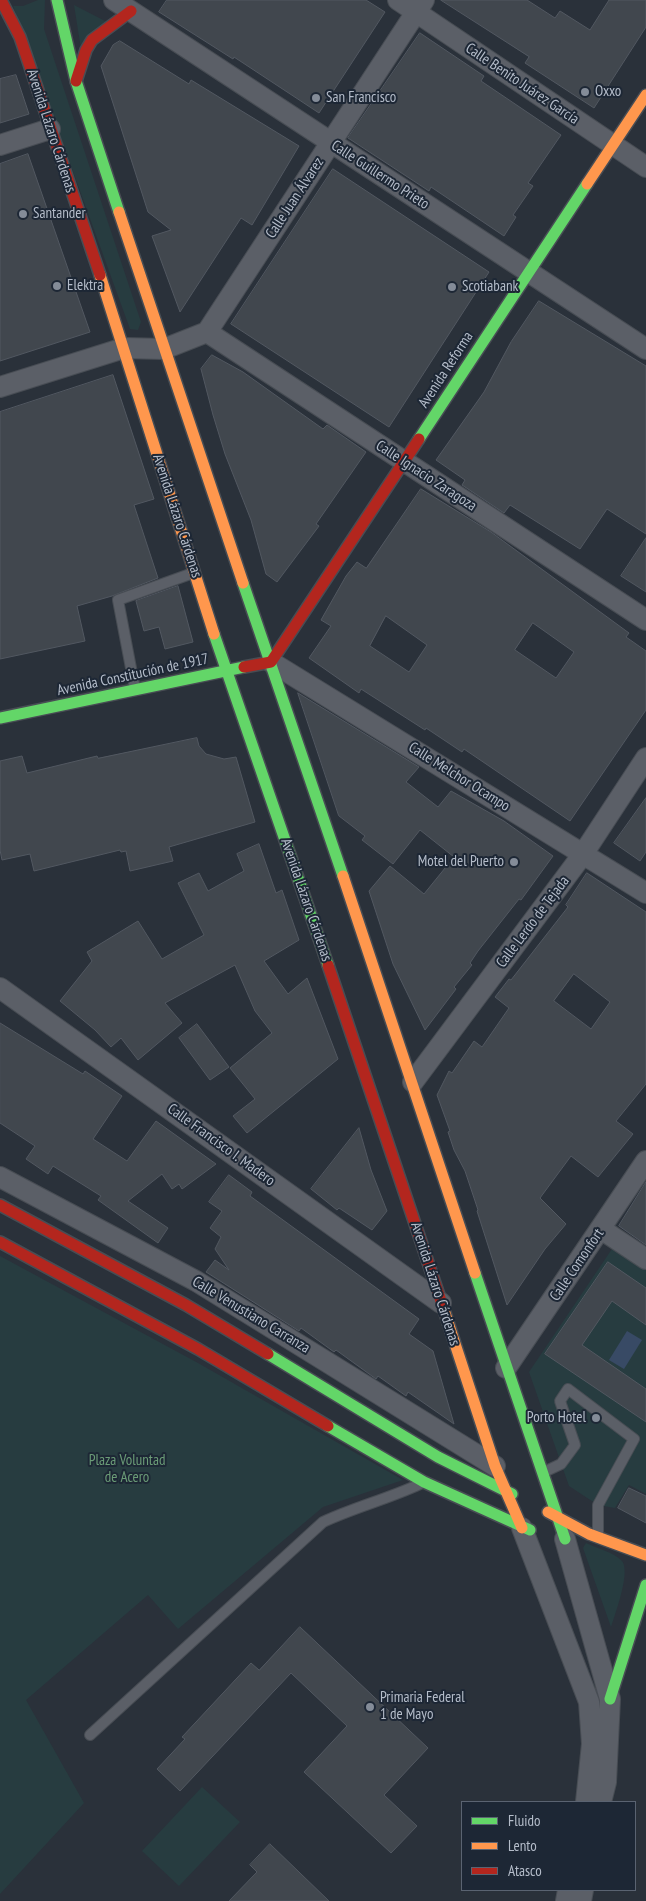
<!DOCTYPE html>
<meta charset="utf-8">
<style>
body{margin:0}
#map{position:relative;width:646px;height:1901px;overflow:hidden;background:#2a313a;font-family:"PT Sans Narrow",sans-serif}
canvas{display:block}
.legend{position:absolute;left:461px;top:1801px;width:175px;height:90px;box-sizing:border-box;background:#1d2735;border:1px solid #5a6371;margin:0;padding:6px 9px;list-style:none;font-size:15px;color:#b5bdca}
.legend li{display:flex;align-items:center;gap:10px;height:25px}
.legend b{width:25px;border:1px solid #5a6371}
</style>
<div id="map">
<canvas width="646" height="1901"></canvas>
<ul class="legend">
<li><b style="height:6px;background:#63d668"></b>Fluido</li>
<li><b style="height:6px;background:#ff974d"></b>Lento</li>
<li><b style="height:6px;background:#b3261e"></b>Atasco</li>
</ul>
</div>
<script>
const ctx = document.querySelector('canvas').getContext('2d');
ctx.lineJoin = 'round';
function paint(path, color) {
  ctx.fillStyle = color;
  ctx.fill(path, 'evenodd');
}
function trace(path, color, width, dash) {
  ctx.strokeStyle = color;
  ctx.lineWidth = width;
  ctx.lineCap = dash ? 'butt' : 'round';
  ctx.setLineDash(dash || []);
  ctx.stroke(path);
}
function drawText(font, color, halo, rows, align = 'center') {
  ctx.font = font + ' "PT Sans Narrow",sans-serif';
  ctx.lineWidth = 4;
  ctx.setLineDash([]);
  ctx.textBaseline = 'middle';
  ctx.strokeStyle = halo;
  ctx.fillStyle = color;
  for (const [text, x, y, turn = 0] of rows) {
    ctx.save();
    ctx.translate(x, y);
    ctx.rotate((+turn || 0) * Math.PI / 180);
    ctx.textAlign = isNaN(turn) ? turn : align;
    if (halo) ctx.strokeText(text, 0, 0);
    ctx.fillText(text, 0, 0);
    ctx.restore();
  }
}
paint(new Path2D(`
 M38 0H45L44 29 141 322 138 330 130 329 13 6H23Z
 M74 5 107 22 81 49Z
 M616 1243 646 1264V1494L629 1485 615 1508 598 1505 569 1486 529 1372Z
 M0 1256 198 1363 403 1480 323 1507 178 1629 148 1595 26 1700 84 1803 0 1894Z
 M586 1543C596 1548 613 1552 621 1560 632 1569 615 1614 611 1627L583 1548Z
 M202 1787 240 1822 179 1886 142 1851Z`), '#273c40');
paint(new Path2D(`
 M627 1331 642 1340 624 1369 609 1360Z`), '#384a65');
const building = new Path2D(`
 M167 0H366L385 12 319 113 234 57 233 59 159 12Z
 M441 0H527L555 18 560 11 590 30 609 0H646V27L594 108 525 63 529 57Z
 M420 33 484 76 481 81 561 135 528 183 533 186 513 215 516 217 504 236 431 187 429 191 348 138Z
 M120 41 189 84 191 80 299 146 252 225 241 218 180 312 152 236 171 230 148 212 101 66 113 45Z
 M16 75 29 114 0 123V79Z
 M28 154 90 332 0 361V164Z
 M333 169 489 272 389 427 231 324Z
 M539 301 646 366V534L607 509 580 549 510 505 504 513 462 485 465 480 436 460 484 392 511 342Z
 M212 355 243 372 323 429 327 425 366 452 316 524 319 526 277 582 266 574 251 520 225 454 213 415 201 369Z
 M113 375 154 499 134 505 158 578 112 596 77 606 85 641 0 659V412Z
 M421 489 491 532 629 633 626 637 646 651V710L570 821 464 749 462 752 426 728 425 730 361 689 359 693 309 658 331 626 321 620 346 576 357 562 366 568ZM386 616 427 645 409 672 370 646ZM533 623 574 652 556 678 515 650Z
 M646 538V592L621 576Z
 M178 586 193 642 165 649 159 627 144 631 136 601Z
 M298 693 419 767 406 782 438 807 451 791 504 821 553 856 521 900 519 899 478 951 470 963 472 965 454 987 456 989 425 1030 393 964 369 891 390 866 424 894 454 857 420 830 393 864 362 840 365 836 339 816Z
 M197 738 199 746 206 754 224 759 236 757 255 822 169 847 173 861 130 871 126 851 121 852 120 850 34 871 30 854 2 860 0 850V761L22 756 27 773 97 756 98 758Z
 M646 798V852L640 861 614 843Z
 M259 844 276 893 282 890 299 940 264 961 288 994 307 978 338 1059 247 1133 233 1116 255 1099 230 1068 272 1033 255 1011 235 965 165 1003 182 1023 138 1060 121 1038 111 1047 95 1030 60 1001 92 961 87 952 138 921 162 959 204 935 178 883 199 873 208 891 244 871 237 854Z
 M587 873 646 912V1084L616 1121 633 1134 598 1177 571 1156 540 1198 566 1224 545 1249 507 1305 477 1211 478 1210 465 1171 454 1150 448 1132 450 1131 437 1095 449 1071 452 1073 474 1041 482 1047 509 1008 495 997 509 979 511 980 568 907 566 905ZM574 974 610 1002 591 1029 554 1001Z
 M0 1023 83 1074 85 1071 122 1096 93 1139 127 1161 156 1121 216 1164 182 1189 179 1184 172 1189 162 1174 128 1201 168 1228 158 1243 98 1200 101 1196 53 1166 48 1174 26 1159 35 1146 0 1123Z
 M197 1024 229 1067 210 1080 179 1038Z
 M359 1128 371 1170 387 1211 372 1230 339 1208 337 1210 311 1189Z
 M229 1175 252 1192 250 1196 419 1319 409 1334 433 1351 454 1424 408 1392 406 1396 378 1376 376 1379 336 1350 334 1352 301 1328 299 1331 206 1272 215 1260 229 1270 215 1249 221 1237 210 1228 222 1211 209 1202Z
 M646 1182V1245L619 1226Z
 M608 1262 646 1288V1325L612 1301 582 1345 646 1389V1422L545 1354Z
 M629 1488 646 1496V1523L618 1508Z
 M300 1627 428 1748 384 1795 417 1826 391 1853 304 1772 347 1726 291 1673 180 1791 157 1769 185 1739 182 1737 251 1663 259 1670Z
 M270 1844 329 1901H229L257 1872 250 1865Z`);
paint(building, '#41474e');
trace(building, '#525861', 1);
const lane = new Path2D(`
 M135 689 118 600 193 573
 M544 1472 561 1464 575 1445 560 1401 568 1389 634 1439 598 1505V1535
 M90 1735 323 1522C355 1507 388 1499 420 1484`);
const street = new Path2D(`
 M114 0 646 349
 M398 0 646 167
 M0 145 50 129
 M207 332 646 620
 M0 387 124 348 164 349 207 332 424 0
 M271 662 646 893
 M0 988 441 1303
 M413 1082 583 854 646 758
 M0 1177 196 1281 495 1466
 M601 1229 646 1259
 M506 1368 646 1161
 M522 1528 589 1702 592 1744 586 1802
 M565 1539 610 1699 606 1782 601 1802
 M566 1901 568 1890
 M581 1901 583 1890`);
const fast = new Path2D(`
 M57 0 76 81 119 212
 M419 439 587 184
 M243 583 343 876
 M214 634 328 965
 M0 718 244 667
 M475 1273 565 1539
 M268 1354 438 1457 512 1494
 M328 1426 424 1482 530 1530
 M610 1699 646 1585`);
const slow = new Path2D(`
 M587 184 646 95
 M119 212 243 583
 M100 275 214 634
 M343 876 475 1273
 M443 1307 495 1466 522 1528
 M548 1512 589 1534 646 1555`);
const jam = new Path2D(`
 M1 0 20 37 100 275
 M76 81 86 50 92 40 131 11
 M244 667 271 662 419 439
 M328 965 443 1307
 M0 1205 186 1305 268 1354
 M0 1242 198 1349 328 1426`);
trace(lane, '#484d54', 12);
trace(street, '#484d54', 22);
trace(fast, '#484d54', 14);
trace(slow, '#484d54', 14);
trace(jam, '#484d54', 14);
trace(lane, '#5b5f67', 10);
trace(street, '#5b5f67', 20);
trace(fast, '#63d668', 11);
trace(slow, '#ff974d', 11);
trace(jam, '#b3261e', 11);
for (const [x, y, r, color] of [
 [585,92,5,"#848c98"],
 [316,98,5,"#848c98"],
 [23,214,5,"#848c98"],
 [57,286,5,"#848c98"],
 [452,287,5,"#848c98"],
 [514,862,5,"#848c98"],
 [596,1418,5,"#848c98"],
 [370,1707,5,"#848c98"]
]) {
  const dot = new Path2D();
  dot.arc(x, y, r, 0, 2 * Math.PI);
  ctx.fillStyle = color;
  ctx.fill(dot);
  trace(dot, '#1d2735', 2);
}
drawText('15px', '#b5bdca', '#1d2735', [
 ["Calle Benito Juárez García",522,84,34],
 ["Avenida Lázaro Cárdenas",51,131,72],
 ["Calle Guillermo Prieto",380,175,33],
 ["Calle Juan Álvarez",295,198,-57],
 ["Avenida Reforma",446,370,-57],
 ["Calle Ignacio Zaragoza",426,476,33],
 ["Avenida Lázaro Cárdenas",177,516,72],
 ["Avenida Constitución de 1917",133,675,-12],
 ["Calle Melchor Ocampo",459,777,32],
 ["Avenida Lázaro Cárdenas",306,900,71],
 ["Calle Lerdo de Tejada",533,922,-53],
 ["Calle Francisco I. Madero",221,1145,36],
 ["Calle Comonfort",577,1265,-56],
 ["Avenida Lázaro Cárdenas",435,1284,72],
 ["Calle Venustiano Carranza",251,1315,31]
]);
drawText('15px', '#b5bdca', '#1d2735', [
 ["Oxxo",595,92],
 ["San Francisco",326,98],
 ["Santander",33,214],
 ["Elektra",67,286],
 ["Scotiabank",462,287],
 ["Motel del Puerto",504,862,"right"],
 ["Porto Hotel",586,1418,"right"],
 ["Primaria Federal",380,1698],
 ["1 de Mayo",380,1715]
], 'left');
drawText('15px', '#6b9c77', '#1d2735', [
 ["Plaza Voluntad",127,1461],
 ["de Acero",127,1478]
]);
</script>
